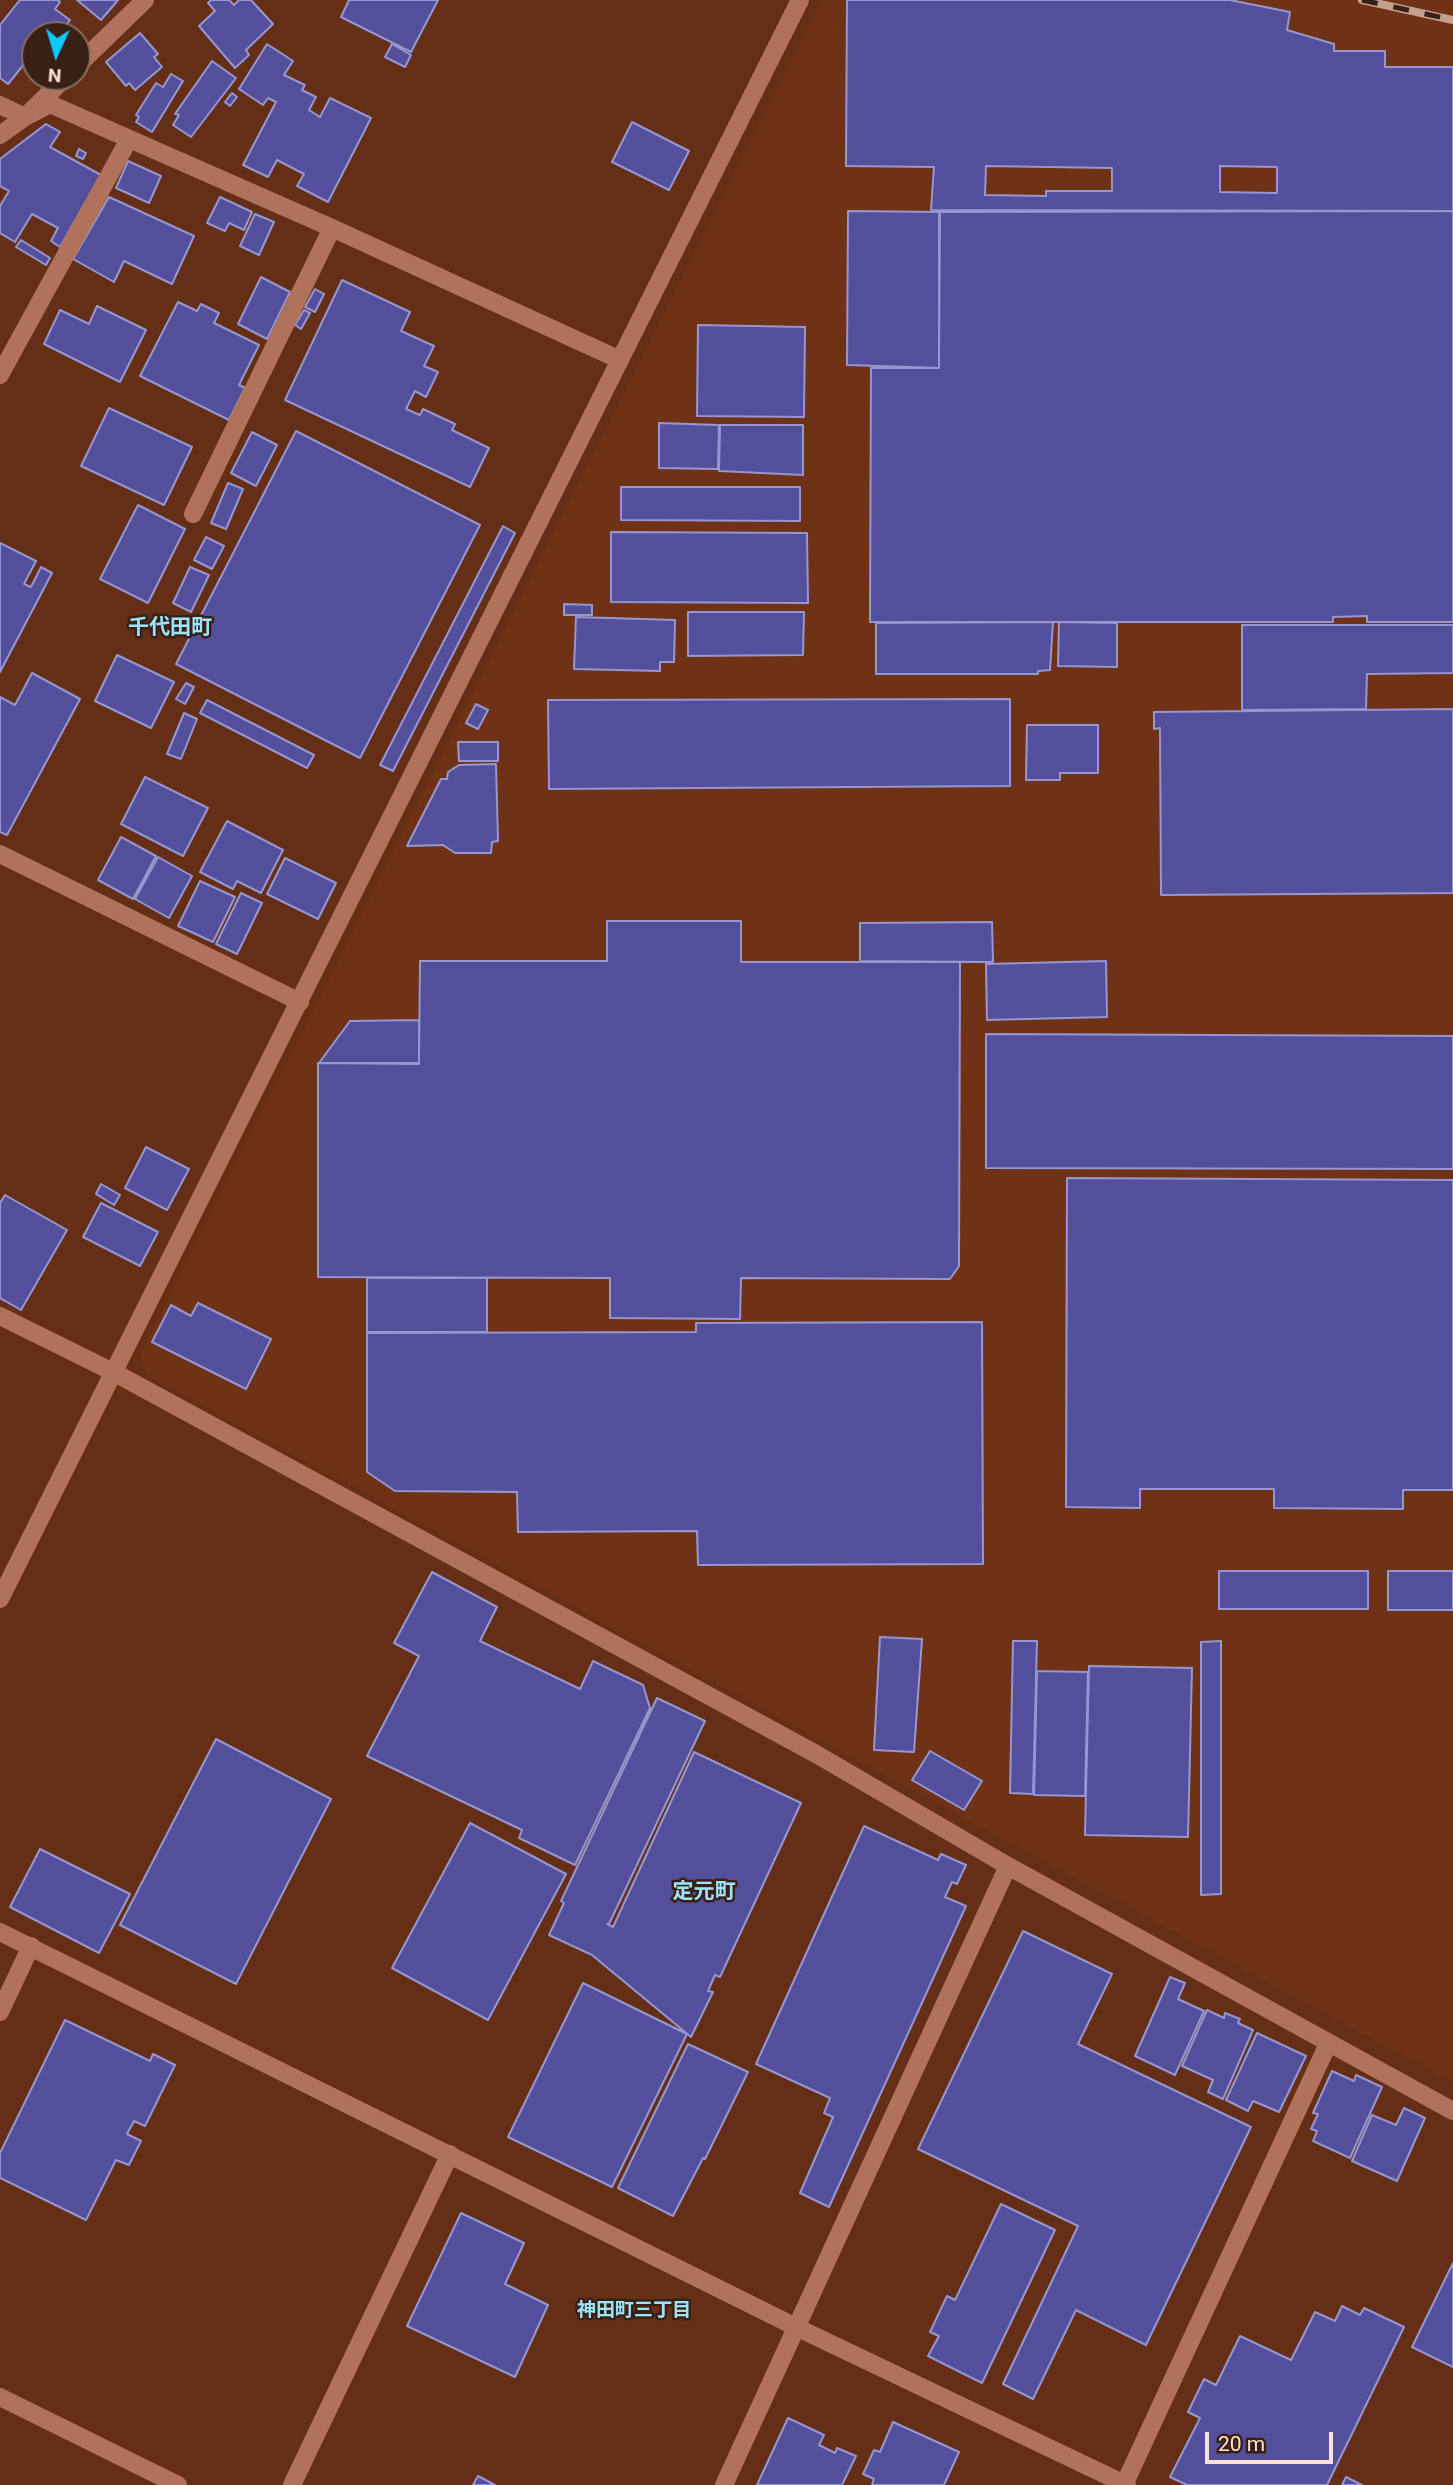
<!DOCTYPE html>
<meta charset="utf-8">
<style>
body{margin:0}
#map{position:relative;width:1453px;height:2485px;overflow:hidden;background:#652f17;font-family:Roboto,sans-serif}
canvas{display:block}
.north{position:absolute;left:21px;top:21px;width:70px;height:70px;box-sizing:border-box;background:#392015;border:2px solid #876d62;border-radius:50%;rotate:184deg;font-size:19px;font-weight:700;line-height:28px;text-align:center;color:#fde1d6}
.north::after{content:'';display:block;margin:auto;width:24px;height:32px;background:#0ecafa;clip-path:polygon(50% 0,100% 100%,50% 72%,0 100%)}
.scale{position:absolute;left:1205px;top:2432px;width:128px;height:32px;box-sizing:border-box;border:4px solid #fde1d6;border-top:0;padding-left:9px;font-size:21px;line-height:24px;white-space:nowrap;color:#fde1d6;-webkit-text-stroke:5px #392015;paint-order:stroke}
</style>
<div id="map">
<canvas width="1453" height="2485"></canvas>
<div class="north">N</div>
<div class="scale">20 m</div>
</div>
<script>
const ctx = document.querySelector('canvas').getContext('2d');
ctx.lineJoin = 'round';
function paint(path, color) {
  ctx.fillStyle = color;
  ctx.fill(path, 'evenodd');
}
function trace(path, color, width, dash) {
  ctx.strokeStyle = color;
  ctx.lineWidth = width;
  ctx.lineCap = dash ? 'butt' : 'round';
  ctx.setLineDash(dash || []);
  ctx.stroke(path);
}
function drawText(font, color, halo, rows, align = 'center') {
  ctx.font = font + ' Roboto,"Noto Sans JP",sans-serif';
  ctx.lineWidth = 5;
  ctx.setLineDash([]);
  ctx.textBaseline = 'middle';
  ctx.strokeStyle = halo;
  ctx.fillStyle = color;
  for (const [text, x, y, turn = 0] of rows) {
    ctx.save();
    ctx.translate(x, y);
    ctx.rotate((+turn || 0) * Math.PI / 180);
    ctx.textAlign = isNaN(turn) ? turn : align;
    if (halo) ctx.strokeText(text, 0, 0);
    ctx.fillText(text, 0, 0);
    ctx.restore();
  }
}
paint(new Path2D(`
 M822 0H1453V2082L147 1375 140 1355Z`), '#6f3216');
const building = new Path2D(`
 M20 0H58L60 2 55 9 70 20 59 35H35V63L29 58 8 84 0 78V25Z
 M77 0H118L101 20Z
 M211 0H229L234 5 239 0H251L273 24 246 50 249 55 235 68 199 26 215 11 208 3Z
 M349 0H438L411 52 341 17Z
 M847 0H1230L1290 12 1287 30 1334 44V51H1385V67H1453V211L931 210 934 167 846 166ZM986 166 1112 168V191H1046V196L985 195ZM1220 166 1277 167V193L1220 192Z
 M140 33 158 54 154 57 162 67 135 90 129 83 126 86 106 62Z
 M267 44 293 61 284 75 305 85 302 90 316 97 309 110 320 117 330 98 371 118 328 202 297 186 304 174 277 160 268 177 243 165 276 102 268 98 263 105 239 89Z
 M392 44 411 55 405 67 385 57Z
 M212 61 236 78 191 137 173 125 179 115 175 114Z
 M171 74 183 81 152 132 136 122 139 117 136 115 156 83 163 87Z
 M232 93 237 97 230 106 225 102Z
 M632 122 689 151 669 190 612 162Z
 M46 124 60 132 50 147 101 175 60 247 51 241 58 228 32 214 15 242 0 233V206L9 191 0 186V159Z
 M79 149 86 153 83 159 76 156Z
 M128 161 161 176 149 203 116 188Z
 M109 197 194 236 172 284 124 261 114 282 73 259Z
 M220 197 252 212 244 230 229 223 225 231 207 223Z
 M848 211 939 212V368L847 365Z
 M1453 211V622H1367V616L1333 617V622H870L871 368H939L940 212Z
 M255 214 274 222 259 255 240 246Z
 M21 240 50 258 46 265 16 247Z
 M261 277 290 292 267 339 238 324Z
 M342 280 410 312 401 331 434 346 424 366 438 372 426 397 415 391 406 409 420 415 423 409 455 424 452 430 489 448 470 487 285 400Z
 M315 289 324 294 315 312 305 307Z
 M178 302 197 311 201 304 219 313 214 323 259 345 239 385 245 388 229 420 140 376Z
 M97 306 146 330 120 382 44 344 60 310 89 324Z
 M304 310 310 313 301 329 295 325Z
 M698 325 805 327 804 417 697 416Z
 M109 408 192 447 164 505 81 466Z
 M659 423 719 425 718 469 659 468Z
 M720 425H803V475L719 471Z
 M296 431 480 525 360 758 176 664Z
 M252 432 277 445 256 486 231 473Z
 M228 483 243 489 226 529 211 523Z
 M621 487H800V521L621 520Z
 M138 505 185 529 148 603 100 579Z
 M503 526 515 533 393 771 380 765Z
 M611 532 807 533 808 603 611 602Z
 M206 537 224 546 212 569 194 560Z
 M0 543 36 561 24 584 31 587 41 567 52 573 0 672Z
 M190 567 209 575 191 612 173 603Z
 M564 604 592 605V615H564Z
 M688 612H804L803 655 688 656Z
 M576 617 675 620 674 662H660V671L574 669Z
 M1053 622 1050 670 1038 671V674H876V623Z
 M1059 622 1117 623V667L1058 666Z
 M1242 625H1453V673L1367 674 1366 709 1242 710Z
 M117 655 174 682 151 728 95 701Z
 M32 673 80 699 7 835 0 832V697L15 705Z
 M186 683 194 687 185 704 176 699Z
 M1010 699V786L549 789 548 700Z
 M207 700 314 755 307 768 200 713Z
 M476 704 488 710 478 729 466 723Z
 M1453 709V893L1161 895 1160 728 1154 729V712Z
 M184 713 197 719 181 759 167 754Z
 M1027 725H1098V773H1060V780H1026Z
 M458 742H498V761H459Z
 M496 764 498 841 492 842 491 853H455L443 845 407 846 441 779H447L448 772 459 765Z
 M145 777 208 808 183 856 121 824Z
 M227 821 283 850 261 893 237 881 233 889 200 872Z
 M121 837 156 856 133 899 98 880Z
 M158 857 192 876 169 918 135 899Z
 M285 858 336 883 318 919 267 894Z
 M200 881 235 897 213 942 178 926Z
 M241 893 262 903 237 954 216 944Z
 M607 921H741V962H960L959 1266 950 1279 741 1278 740 1319 610 1318V1278L318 1277V1063L419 1064 420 961H607Z
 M992 922 993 962 860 961V923Z
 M1106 961 1107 1017 987 1020 986 964Z
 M419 1020V1063H319L350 1021Z
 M986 1034 1453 1036V1169L986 1168Z
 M146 1147 189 1169 167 1210 125 1188Z
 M1067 1178 1453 1180V1490H1403V1509L1274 1508V1489H1140V1508L1066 1507Z
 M101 1184 120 1195 114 1205 96 1194Z
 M5 1195 67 1230 21 1310 0 1298V1203Z
 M101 1203 158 1232 140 1266 83 1237Z
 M367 1278H487V1332H367Z
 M198 1303 271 1339 246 1389 152 1342 171 1305 191 1316Z
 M982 1322 983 1564 698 1565 697 1531 518 1532 517 1492 395 1491 367 1472V1333L696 1332V1323Z
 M1219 1571H1368V1609H1219Z
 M1388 1571H1453V1610H1388Z
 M432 1572 497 1607 480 1641 580 1689 593 1661 643 1685 650 1708 575 1865 519 1838 522 1830 367 1756 419 1656 394 1643Z
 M880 1637 922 1639 914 1752 874 1750Z
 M1013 1641H1037L1033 1794 1010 1793Z
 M1221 1641V1894L1201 1895V1642Z
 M1089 1666 1192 1668 1188 1837 1085 1835Z
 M1037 1671 1088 1672 1085 1796 1034 1795Z
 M657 1698 705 1721 609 1924H607L613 1927 694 1752 801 1803 720 1977 715 1975 708 1991 713 1992 691 2037 592 1955 549 1935 564 1903 561 1901Z
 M216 1739 331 1799 236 1984 120 1925Z
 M930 1751 982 1781 964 1810 912 1780Z
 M470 1823 566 1874 488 2020 392 1968Z
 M864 1826 938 1860 941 1854 966 1865 957 1884 952 1882 945 1897 966 1906 829 2207 800 2193 833 2117 824 2113 830 2098 756 2064Z
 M40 1849 130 1894 99 1953 10 1907Z
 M1023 1931 1112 1974 1078 2044 1251 2127 1146 2345 1076 2310 1033 2399 1003 2384 1078 2226 918 2149Z
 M1170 1977 1185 1983 1178 1999 1204 2011 1175 2075 1135 2056Z
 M583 1983 687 2034 612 2187 508 2137Z
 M1207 2010 1224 2018 1225 2013 1240 2019 1238 2023 1253 2030 1223 2099 1208 2092 1213 2080 1182 2066Z
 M65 2020 150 2061 153 2054 175 2065 145 2126 134 2121 127 2134 141 2141 129 2165 116 2160 86 2220 0 2178V2153Z
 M1257 2033 1306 2056 1279 2112 1253 2101 1248 2111 1226 2100Z
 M688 2044 748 2072 705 2159 703 2158 673 2216 618 2188Z
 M1332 2071 1354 2081 1356 2075 1382 2087 1350 2158 1313 2141 1317 2131 1311 2129 1318 2114 1313 2113Z
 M1404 2108 1425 2118 1397 2181 1352 2161 1372 2115 1396 2125Z
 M1001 2204 1055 2230 982 2383 928 2356 939 2336 930 2332 947 2296 955 2300Z
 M461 2213 524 2243 505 2284 548 2305 515 2377 407 2326Z
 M1453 2263V2367L1412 2347Z
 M1342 2306 1360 2315 1364 2308 1404 2327 1327 2485H1187L1170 2477 1200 2418 1188 2412 1204 2379 1216 2385 1240 2336 1291 2360 1315 2312 1335 2321Z
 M788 2418 824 2435 819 2445 835 2453 837 2448 856 2456 842 2485H757Z
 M893 2422 959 2452 944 2485H872L874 2479 863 2474 874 2450 880 2452Z
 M478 2476 495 2485H473Z
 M1346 2477 1362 2485H1342Z`);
paint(building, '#534f9b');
trace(building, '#9697d2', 2);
trace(new Path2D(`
 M77 66 145 0
 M0 105 25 117
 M25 117 50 104 332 228 618 359
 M0 135 25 117 66 77
 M0 375 129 139
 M193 514 332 228
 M0 854 300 1002
 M0 1316 115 1373 816 1754 1008 1866 1453 2111
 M0 1599 800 0
 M0 1932 798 2328 1127 2485
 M0 2012 31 1946
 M0 2397 178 2485
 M292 2485 450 2154
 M724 2485 1008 1866
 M1124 2485 1328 2044`), '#b0735a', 18);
const rail = new Path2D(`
 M1362 0 1453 20`);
trace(rail, '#c59f90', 8);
trace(rail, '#392015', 5, [16]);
drawText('bold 19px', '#9ce4fe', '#392015', [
 ["神田町三丁目",634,2311]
]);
drawText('bold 21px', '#9ce4fe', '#392015', [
 ["千代田町",170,629],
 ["定元町",704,1893]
]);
</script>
